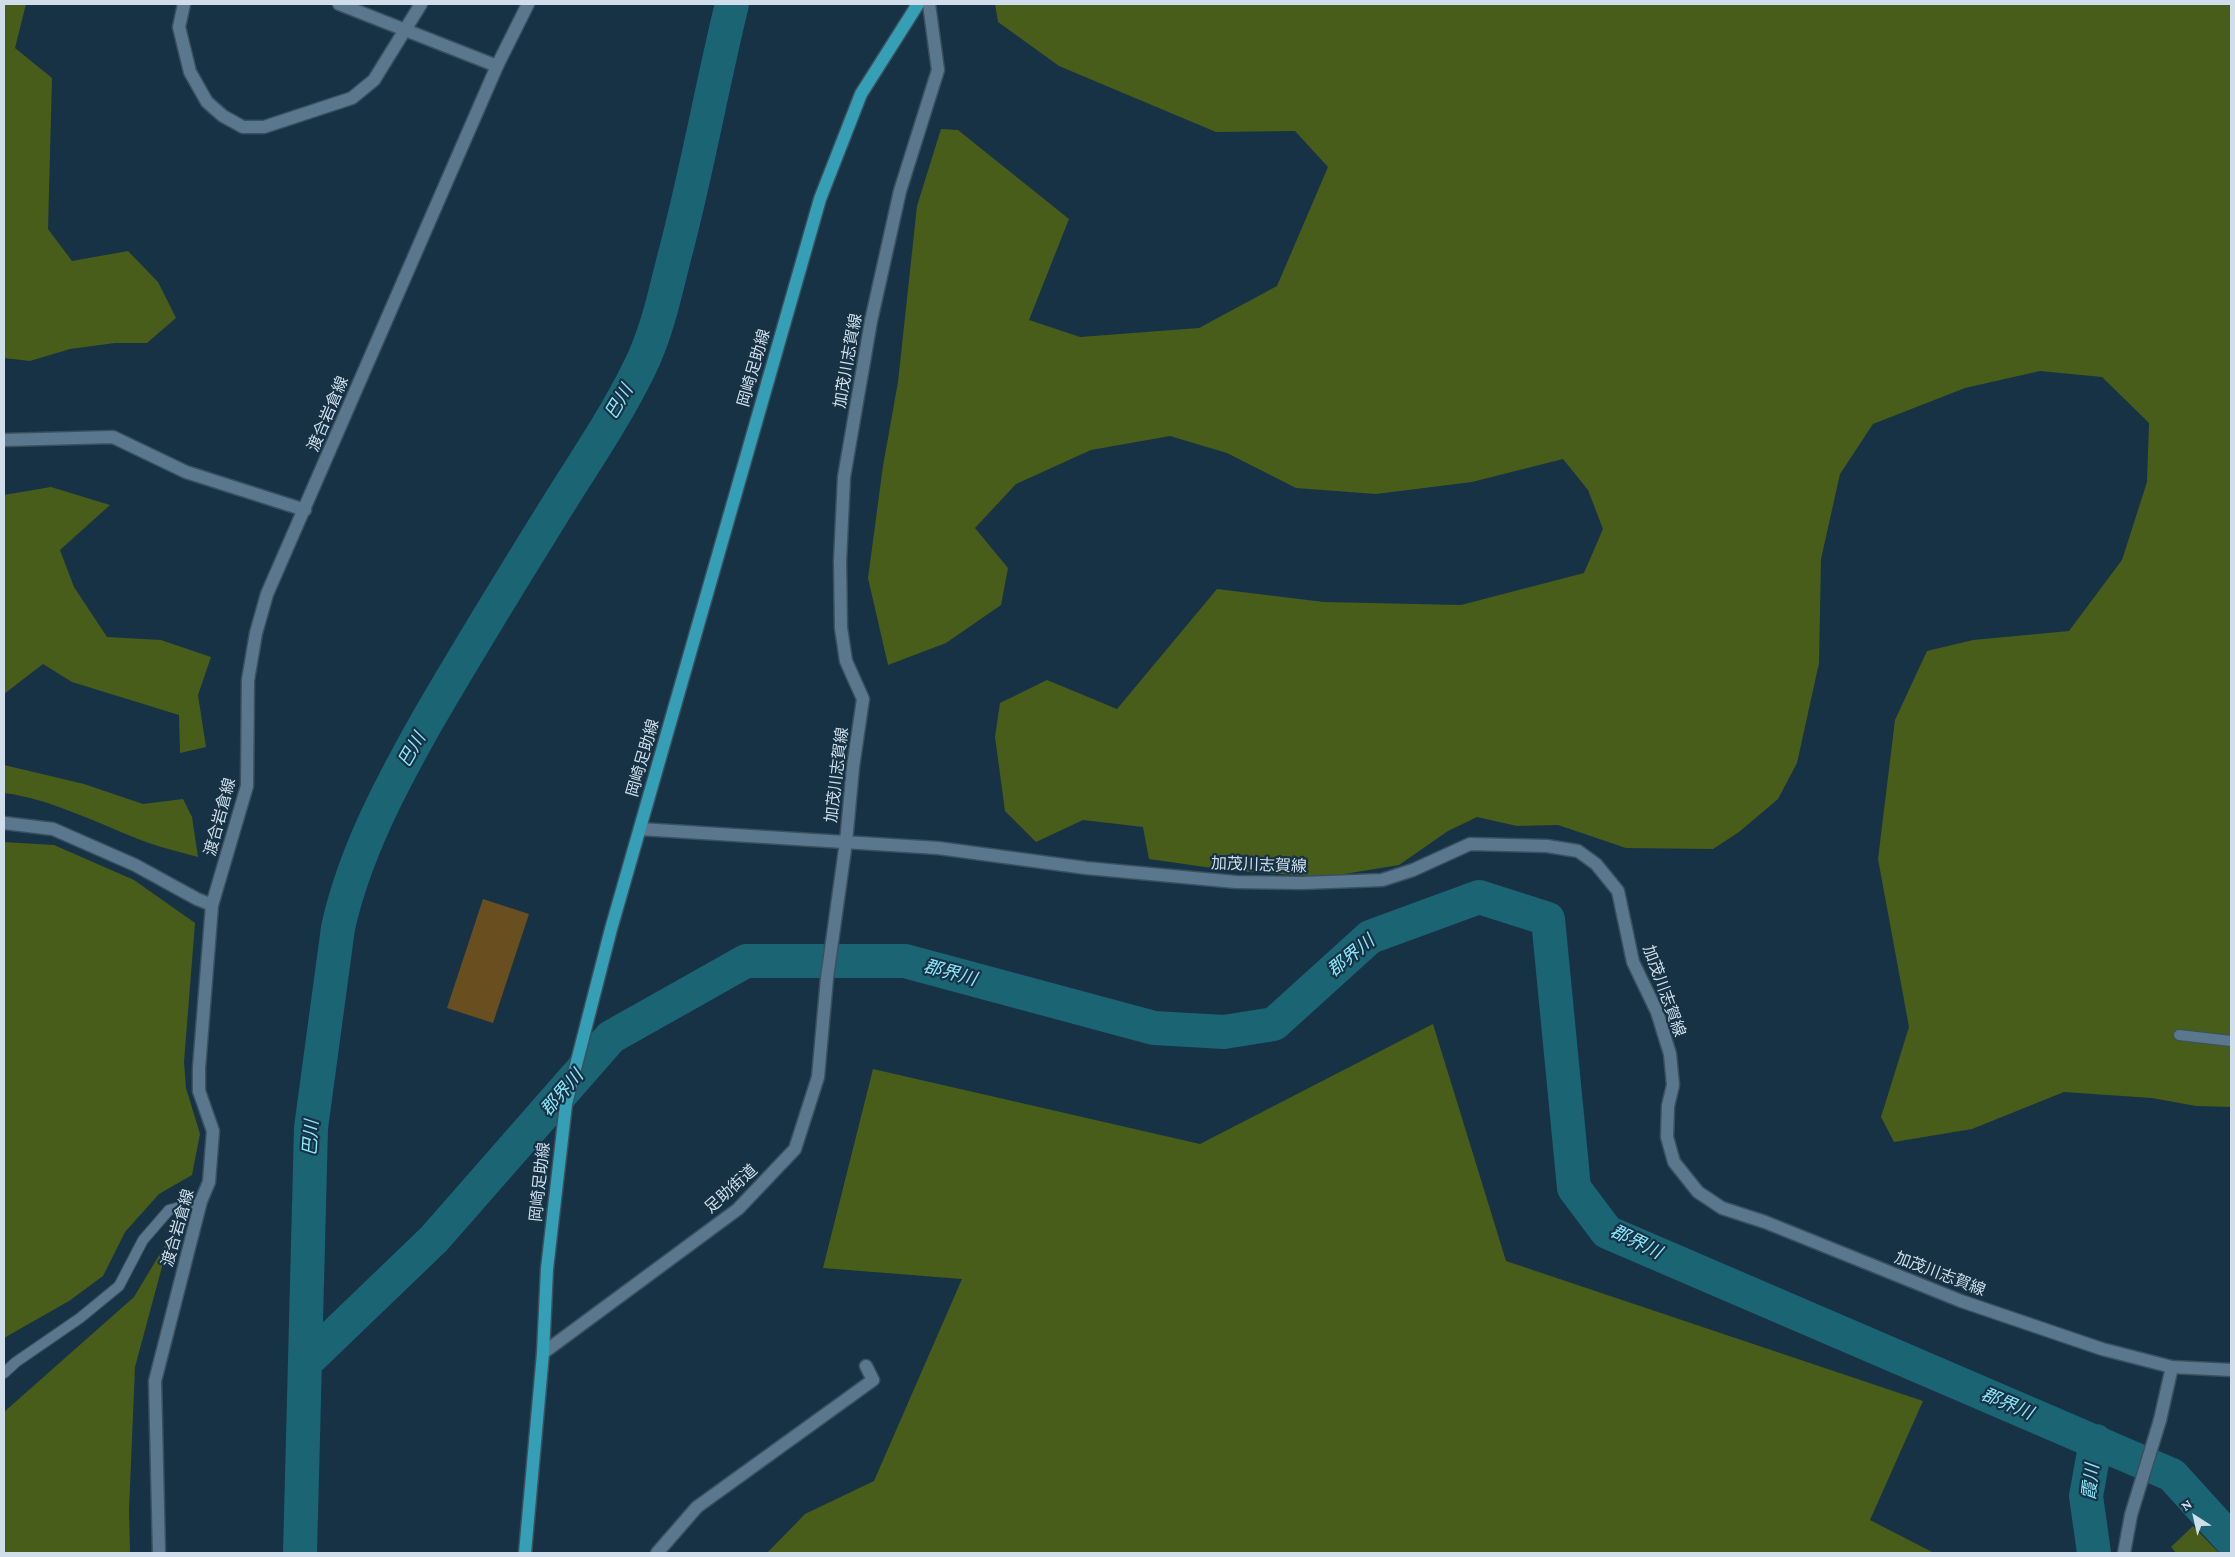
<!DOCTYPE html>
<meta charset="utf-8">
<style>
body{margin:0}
#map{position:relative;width:2235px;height:1557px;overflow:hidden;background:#173245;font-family:"Crimson Pro",serif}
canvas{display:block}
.frame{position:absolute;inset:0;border:5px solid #cfdeea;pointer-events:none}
.north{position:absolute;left:2170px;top:1492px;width:50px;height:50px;-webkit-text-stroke:4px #173245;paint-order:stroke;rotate:325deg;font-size:14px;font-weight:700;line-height:20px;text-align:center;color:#cfdeea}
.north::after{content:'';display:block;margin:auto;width:18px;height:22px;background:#cfdeea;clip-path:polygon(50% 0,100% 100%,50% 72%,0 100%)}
</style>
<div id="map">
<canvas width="2235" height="1557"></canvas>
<div class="frame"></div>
<div class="north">N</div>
</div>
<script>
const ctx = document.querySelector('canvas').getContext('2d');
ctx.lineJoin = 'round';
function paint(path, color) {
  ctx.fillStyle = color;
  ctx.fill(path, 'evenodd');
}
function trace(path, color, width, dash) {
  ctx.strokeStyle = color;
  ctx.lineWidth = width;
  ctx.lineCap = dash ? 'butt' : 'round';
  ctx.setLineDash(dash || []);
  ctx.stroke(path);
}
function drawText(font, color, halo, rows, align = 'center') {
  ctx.font = font + ' "Crimson Pro","Noto Sans JP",serif';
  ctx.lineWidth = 4.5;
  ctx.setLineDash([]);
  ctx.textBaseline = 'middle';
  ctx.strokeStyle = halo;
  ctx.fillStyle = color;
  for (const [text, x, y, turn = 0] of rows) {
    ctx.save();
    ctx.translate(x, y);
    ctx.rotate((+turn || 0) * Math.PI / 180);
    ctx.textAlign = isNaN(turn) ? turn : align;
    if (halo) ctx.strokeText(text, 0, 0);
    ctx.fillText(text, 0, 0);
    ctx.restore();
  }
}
paint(new Path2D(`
 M4 4H26L15 48 52 78 48 229 72 261 128 251 158 282 176 318 147 343H115L70 349 30 361 4 358Z
 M995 4H2231V1107L2196 1106 2152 1098 2064 1092 1972 1129 1894 1142 1881 1117 1909 1027 1878 859 1895 720 1927 651 1973 640 2069 631 2122 560 2147 482 2149 423 2102 377 2040 371 1965 388 1873 424 1840 474 1821 559 1819 663 1797 763 1778 799 1739 832 1713 849 1626 848 1558 825 1517 826 1477 817 1448 831 1399 865 1326 877 1233 871 1149 859 1143 827 1083 820 1036 842 1005 811 995 737 1000 703 1047 680 1117 709 1217 589 1324 602 1461 605 1584 573 1603 529 1588 490 1563 459 1472 482 1376 494 1296 488 1227 453 1170 436 1091 450 1016 484 975 528 1008 568 1001 605 946 643 888 665 868 578 883 466 898 382 917 206 941 129 958 130 1069 219 1029 320 1080 337 1199 328 1277 286 1328 167 1295 131 1216 132 1059 66 998 22Z
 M51 487 110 505 60 550 74 587 107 637 161 640 211 657 198 695 206 747 180 753 179 715 72 682 43 664 4 694V495Z
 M4 765 84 784 143 804 183 799 192 817 198 857C181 852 163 848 146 842 101 825 52 799 4 793Z
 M4 842 54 845 134 880 195 923 184 1062 186 1088 200 1134 192 1175 159 1194 125 1232 103 1276 69 1301 4 1338Z
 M1433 1024 1506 1261 1923 1401 1870 1520 1934 1553H767L805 1514 874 1481 962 1279 823 1268 873 1069 1200 1144Z
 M170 1237 135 1367 129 1510 130 1553H4V1412L134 1297Z
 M2193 1526 2219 1553H2176L2171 1547Z`), '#485d19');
trace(new Path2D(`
 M305 1363 434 1239 611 1037 746 961H905L1154 1028 1224 1032 1274 1024 1370 937 1479 897 1548 919 1574 1188 1607 1232 2172 1475 2231 1540
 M300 1553 311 1128 338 928C354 855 390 787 426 723 470 647 515 574 561 500 588 457 617 414 639 369 656 335 664 298 673 262 696 177 711 90 732 4
 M2094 1553 2086 1496 2096 1441`), '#1b6473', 34);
paint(new Path2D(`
 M483 899 529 914 493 1023 447 1008Z`), '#694e1f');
const lane = new Path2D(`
 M2179 1035 2231 1041
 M4 1373 16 1362 80 1318 119 1286 143 1240 169 1210 201 1201`);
const street = new Path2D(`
 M184 4 179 27 190 72 207 102 223 116 243 127H264L352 98 374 80 421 4
 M4 440 113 437 186 472 305 510
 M4 823 53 829 135 865 197 899 212 905
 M543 1353 738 1209 795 1149 818 1077 827 978 846 842
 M2160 1420 2172 1367
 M159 1553 155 1381 201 1201 209 1182 213 1131 199 1091V1068L212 905 247 786 248 680 256 633 267 594 497 66 528 4
 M657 1553 697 1507 873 1380 866 1366`);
const secondary = new Path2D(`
 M339 4 497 66
 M640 829 938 848 1086 868 1236 882 1302 883 1382 880 1413 870 1470 844 1547 846 1578 851 1596 864 1618 891 1633 962 1657 1012 1670 1054 1673 1085 1668 1106 1667 1137 1674 1162 1698 1192 1722 1208 1765 1222 1961 1301 2102 1349 2172 1367 2231 1370
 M846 842 853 767 863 699 846 661 841 628 840 561 844 477 871 321 900 191 938 70 929 4
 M2124 1553 2131 1515 2160 1420`);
const primary = new Path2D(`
 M525 1553 543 1353 547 1269 566 1104 611 929 820 199 861 94 918 4`);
trace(lane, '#3a5060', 12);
trace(street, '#3a5060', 15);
trace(secondary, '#3a5060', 15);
trace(primary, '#3a5060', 15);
trace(lane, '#5b778d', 10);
trace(street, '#5b778d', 12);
trace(secondary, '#5b778d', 12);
trace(primary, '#359fb6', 12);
drawText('16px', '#cfdeea', '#173245', [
 ["加茂川志賀線",848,361,-80],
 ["岡崎足助線",754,368,-74],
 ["渡合岩倉線",328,414,-67],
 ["岡崎足助線",643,758,-74],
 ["加茂川志賀線",837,775,-83],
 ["渡合岩倉線",220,817,-75],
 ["加茂川志賀線",1259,865,2],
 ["加茂川志賀線",1664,991,70],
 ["岡崎足助線",540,1182,-84],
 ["足助街道",731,1189,-42],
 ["渡合岩倉線",178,1228,-74],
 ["加茂川志賀線",1940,1274,21]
]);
drawText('italic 18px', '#8de7fb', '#173245', [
 ["巴川",619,402,-59],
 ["巴川",412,750,-60],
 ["郡界川",1351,956,-39],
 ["郡界川",950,973,15],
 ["郡界川",562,1093,-49],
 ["巴川",311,1138,-86],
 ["郡界川",1636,1242,26],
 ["郡界川",2007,1404,23],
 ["霞川",2091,1482,-84]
]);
</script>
